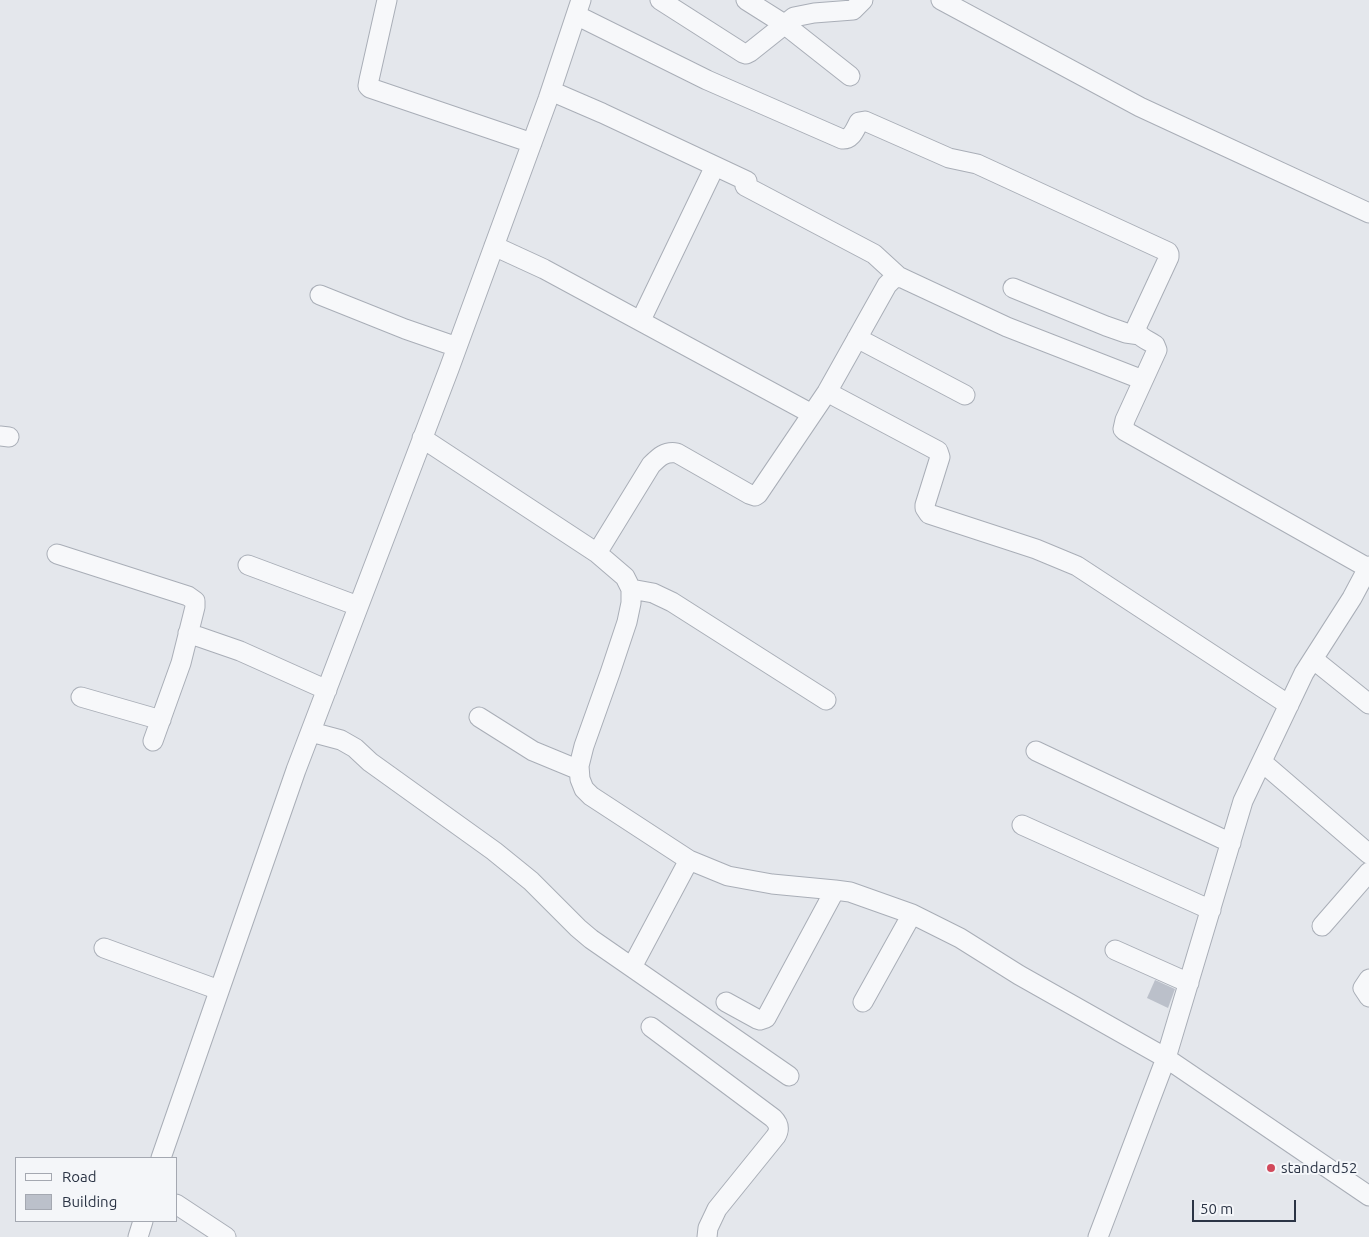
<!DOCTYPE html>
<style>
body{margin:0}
#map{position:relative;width:1369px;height:1237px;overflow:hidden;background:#e4e7ec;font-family:Ubuntu,sans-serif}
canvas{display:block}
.legend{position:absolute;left:15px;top:1157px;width:162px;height:65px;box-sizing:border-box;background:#f4f6f9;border:1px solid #a4a8b1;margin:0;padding:6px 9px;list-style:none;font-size:15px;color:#2b3445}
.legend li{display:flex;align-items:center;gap:10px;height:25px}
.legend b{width:25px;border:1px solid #a4a8b1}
.scale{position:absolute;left:1192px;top:1200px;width:104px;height:22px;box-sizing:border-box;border:2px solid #2b3445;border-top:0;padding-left:6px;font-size:15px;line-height:18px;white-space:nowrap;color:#2b3445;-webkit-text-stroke:4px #f4f6f9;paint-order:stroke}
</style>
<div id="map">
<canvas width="1369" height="1237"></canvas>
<ul class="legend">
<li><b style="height:6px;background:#f7f8fa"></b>Road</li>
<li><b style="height:14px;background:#bbc0ca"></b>Building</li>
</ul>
<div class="scale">50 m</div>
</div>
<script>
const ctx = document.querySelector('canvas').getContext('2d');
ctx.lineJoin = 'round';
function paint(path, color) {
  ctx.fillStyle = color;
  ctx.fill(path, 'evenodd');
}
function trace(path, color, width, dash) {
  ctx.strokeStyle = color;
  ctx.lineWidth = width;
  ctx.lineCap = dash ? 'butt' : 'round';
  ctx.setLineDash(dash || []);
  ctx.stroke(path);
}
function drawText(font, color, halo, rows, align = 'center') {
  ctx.font = font + ' Ubuntu,sans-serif';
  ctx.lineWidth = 4;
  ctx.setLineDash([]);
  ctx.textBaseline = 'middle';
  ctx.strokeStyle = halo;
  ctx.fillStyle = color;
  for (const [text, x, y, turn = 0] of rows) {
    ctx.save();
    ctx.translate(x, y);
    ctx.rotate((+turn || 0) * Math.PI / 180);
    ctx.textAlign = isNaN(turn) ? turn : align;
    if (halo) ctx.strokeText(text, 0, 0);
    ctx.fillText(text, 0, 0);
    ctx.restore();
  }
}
paint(new Path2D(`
 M1155 980 1175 989 1168 1008 1147 998Z`), '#bbc0ca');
const minor = new Path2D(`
 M387 0 369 80 368 86 370 88 532 143
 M660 0 743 53 746 54 750 52 794 17 814 13 853 10 863 0
 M746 0 784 24 850 76
 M941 0 1140 107 1369 213
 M576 15 707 80 842 139C852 140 855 129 859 122L865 121 949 158 977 164 1168 252 1169 254V257L1136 328C1137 337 1148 340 1155 345L1157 350 1125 420 1123 429 1125 431 1368 568
 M551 91 602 113 747 181
 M745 186 874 254 898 276
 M494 246 544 269 812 414
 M1013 288 1106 326 1126 333 1140 335
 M320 295 405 329 457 347
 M641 320 715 166
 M857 338 965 395
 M827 392 938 451 940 457 925 505V508L929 514 1036 549 1077 566 1289 705
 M0 436 9 437
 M422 438 597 553 625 577 631 589V603L627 622 610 673 584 746 579 766 580 779 584 789 591 796 689 860 728 876 772 884 835 890 850 892 912 914 960 938 1019 975 1166 1058 1369 1196
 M597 553 651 465C659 457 665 451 677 453L749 494 755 496 758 494 827 392 887 285 895 277 902 278 1007 327 1143 380
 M57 554 188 596 195 601V607L181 663 153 741
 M248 565 358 606
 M631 589 653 593 672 602 826 700
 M188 633 240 651 327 690
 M1313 659 1369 704
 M81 697 161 720
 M479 717 533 751 579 770
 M311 732 341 740 355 748 370 762 494 851 531 881 578 928 591 939 789 1076
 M1036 751 1231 843
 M1262 762 1369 854
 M1022 825 1211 910
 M1322 926 1369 872
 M104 948 219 990
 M1115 950 1189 983
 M632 967 689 860
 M1369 979 1363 988 1369 997
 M726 1002 757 1019 760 1020 766 1018 835 890
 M863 1002 912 914
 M651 1027 773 1118C779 1124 780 1129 776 1136L717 1209 708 1228 707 1237
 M161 1158 296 770 449 369 548 99 581 0
 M176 1204 226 1237
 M138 1237 143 1221
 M1098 1237 1166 1058 1243 801 1304 673 1352 598 1369 566`);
trace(minor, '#a9aeb7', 21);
trace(minor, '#f7f8fa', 19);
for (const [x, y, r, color] of [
 [1271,1168,5,"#d1495b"]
]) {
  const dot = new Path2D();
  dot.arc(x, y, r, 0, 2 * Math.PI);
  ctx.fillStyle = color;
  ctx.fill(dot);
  trace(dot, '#f4f6f9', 2);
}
drawText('15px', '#2b3445', '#f4f6f9', [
 ["standard52",1281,1168]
], 'left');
</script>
